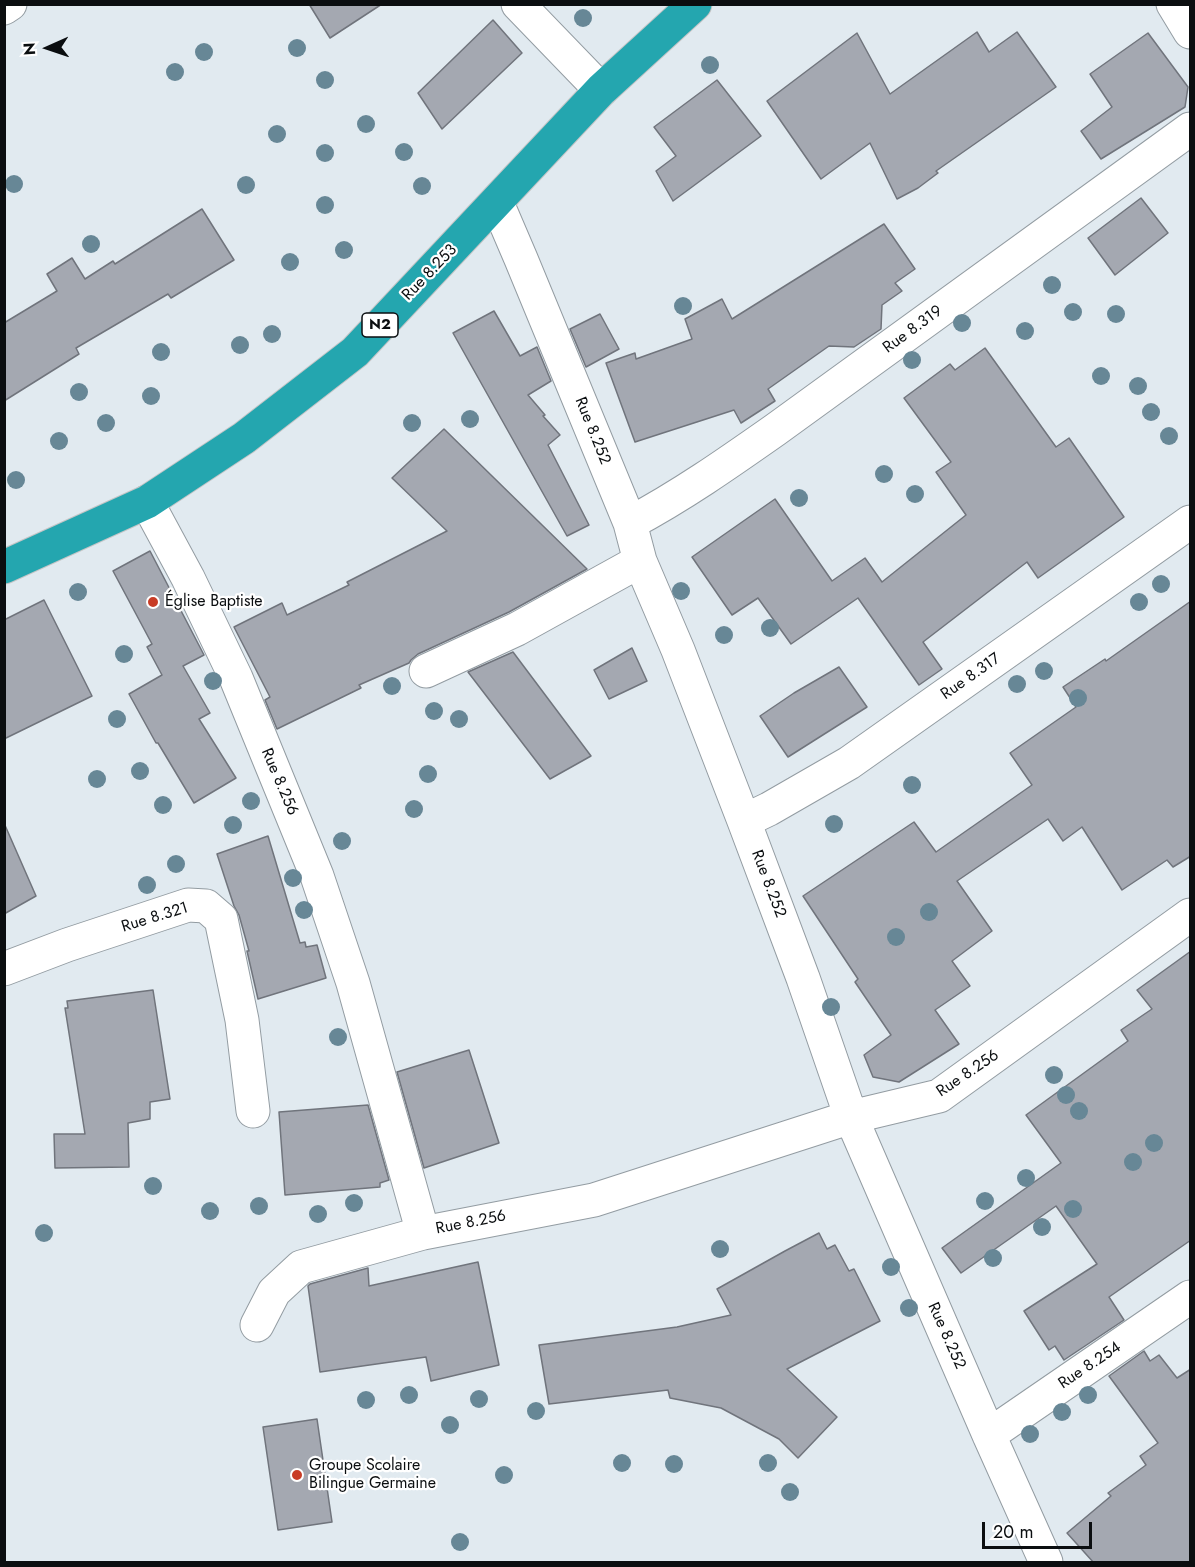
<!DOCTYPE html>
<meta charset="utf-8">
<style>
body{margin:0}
#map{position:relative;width:1195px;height:1567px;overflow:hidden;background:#e1eaf0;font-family:Jost,sans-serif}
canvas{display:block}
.frame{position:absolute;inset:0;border:6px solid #0b0e10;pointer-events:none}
.north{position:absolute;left:18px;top:18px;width:60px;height:60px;-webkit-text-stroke:4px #fff;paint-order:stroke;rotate:267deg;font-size:16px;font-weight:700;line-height:24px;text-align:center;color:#0b0e10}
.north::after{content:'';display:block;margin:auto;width:21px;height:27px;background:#0b0e10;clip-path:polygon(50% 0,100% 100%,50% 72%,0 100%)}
.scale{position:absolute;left:982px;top:1522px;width:110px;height:27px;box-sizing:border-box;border:3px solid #0b0e10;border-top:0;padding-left:8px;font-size:18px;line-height:21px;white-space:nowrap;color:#0b0e10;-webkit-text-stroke:4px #fff;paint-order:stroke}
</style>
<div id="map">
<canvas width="1195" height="1567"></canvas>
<div class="frame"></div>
<div class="north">N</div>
<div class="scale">20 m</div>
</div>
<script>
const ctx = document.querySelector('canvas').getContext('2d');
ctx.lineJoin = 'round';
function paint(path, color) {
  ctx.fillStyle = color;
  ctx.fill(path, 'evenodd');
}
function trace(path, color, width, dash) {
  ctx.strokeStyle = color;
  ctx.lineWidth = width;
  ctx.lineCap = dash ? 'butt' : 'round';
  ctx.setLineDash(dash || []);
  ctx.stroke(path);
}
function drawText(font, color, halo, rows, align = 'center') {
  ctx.font = font + ' Jost,sans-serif';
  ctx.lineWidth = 4.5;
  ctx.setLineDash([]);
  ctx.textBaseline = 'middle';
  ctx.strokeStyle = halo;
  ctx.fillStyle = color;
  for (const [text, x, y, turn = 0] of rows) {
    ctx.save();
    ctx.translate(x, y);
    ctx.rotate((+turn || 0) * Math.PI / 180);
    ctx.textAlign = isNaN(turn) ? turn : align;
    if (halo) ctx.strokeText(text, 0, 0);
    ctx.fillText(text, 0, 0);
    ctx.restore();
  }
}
const building = new Path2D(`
 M309 4H382L330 38Z
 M493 20 522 53 442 129 418 93Z
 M977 32 989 52 1017 32 1056 87 936 171 938 173 918 188 897 199 870 143 821 179 767 101 857 33 890 94Z
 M1148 33 1188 87 1185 107 1101 159 1081 131 1112 107 1090 74Z
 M717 80 761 136 673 201 656 171 676 156 654 127Z
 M1141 198 1168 233 1115 275 1088 238Z
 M202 209 234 260 171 298 168 294 76 348 79 354 4 401V323L57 291 47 274 72 258 85 279 113 261 115 264Z
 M884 224 915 269 895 283 902 291 882 305 881 329 854 347 829 346 768 389 775 401 741 423 734 410 635 442 606 363 635 353 636 359 692 339 685 319 722 299 732 319Z
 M494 311 520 356 537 347 551 381 528 395 545 415 543 416 560 435 548 445 589 525 567 536 453 333Z
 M600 314 619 349 586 367 570 329Z
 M985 348 1056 447 1069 438 1124 517 1038 578 1027 562 923 642 942 669 919 685 858 598 791 644 758 598 732 615 692 557 775 499 832 581 865 558 882 582 966 515 936 472 951 462 904 398 950 364 955 370Z
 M444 429 587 569 509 612 418 654 411 660 409 663 359 685 361 688 277 729 265 700 270 697 234 627 282 603 287 615 349 585 347 582 447 531 392 478Z
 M150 551 204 655 183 666 210 713 199 719 236 778 194 803 158 743H156L129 694 162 675 147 647 152 644 113 571Z
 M44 600 92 696 4 739V620Z
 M1191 601V856L1173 867 1167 860 1122 890 1082 827 1063 841 1048 819 957 881 992 931 952 961 970 986 935 1010 959 1044 899 1082 873 1077 864 1055 891 1035 855 982 858 979 803 896 914 822 936 852 1032 785 1010 753 1076 707 1063 687 1105 659 1106 661Z
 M632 648 647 681 609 699 594 670Z
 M513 652 591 756 550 779 468 672Z
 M839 667 867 707 788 757 760 716 794 693Z
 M4 823 36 896 4 914Z
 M268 836 300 943 305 942 306 947 317 945 326 978 258 999 247 951H249L239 915 234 906 217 854Z
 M1191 951V1240L1109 1297 1124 1320 1064 1360 1055 1346 1049 1350 1024 1311 1097 1264 1056 1206 961 1273 942 1248 1061 1163 1026 1115 1128 1041 1121 1030 1152 1009 1137 990Z
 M153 990 170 1099 150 1102V1119L128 1123 129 1167 55 1168 54 1134H85L65 1008H68L67 1001Z
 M469 1050 499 1143 424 1168 397 1072Z
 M368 1105 389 1180 380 1183V1187L285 1195 279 1112Z
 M819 1233 827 1249 835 1245 849 1271 854 1269 880 1321 787 1369 837 1417 798 1458 779 1439 721 1408 670 1398 668 1390 549 1404 539 1345 677 1327 731 1315 717 1289 785 1251Z
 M478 1262 499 1365 431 1381 426 1357 320 1372 308 1286 310 1284 368 1268 369 1286Z
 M1144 1351 1150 1361 1159 1355 1177 1378 1191 1369V1563H1094L1067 1533 1111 1496 1108 1493 1146 1465 1140 1456 1158 1443 1109 1376Z
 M317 1419 332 1522 278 1530 263 1427Z`);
paint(building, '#a4a8b1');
trace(building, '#70747c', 1.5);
const street = new Path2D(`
 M518 4 601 90
 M1173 4 1190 32
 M4 8 10 4
 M497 203 521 259 630 523 640 561 678 650 744 821 803 978 851 1117 989 1435 1046 1562
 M147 502 188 578 236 678 317 876 353 983 423 1233 594 1200 851 1117 939 1096 1190 915
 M630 523C681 496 728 463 775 430L1190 129
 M426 671 517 629 640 561
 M744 821 769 809 849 763 1190 522
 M4 969 67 945 188 905 206 906 221 919 242 1020 253 1111
 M257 1325 274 1292 301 1267 423 1233
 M989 1435 1190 1297`);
const highway = new Path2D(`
 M4 567 147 502 244 438 355 352 601 90 695 4`);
trace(street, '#939ca2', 35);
trace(highway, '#c4c5c6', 35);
trace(street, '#fff', 33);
trace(highway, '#24a6af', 33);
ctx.fillStyle = '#678796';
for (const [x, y] of [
 [583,18],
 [297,48],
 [204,52],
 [710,65],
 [175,72],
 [325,80],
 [366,124],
 [277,134],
 [404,152],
 [325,153],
 [14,184],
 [246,185],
 [422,186],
 [325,205],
 [91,244],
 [344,250],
 [290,262],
 [1052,285],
 [683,306],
 [1073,312],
 [1116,314],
 [962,323],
 [1025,331],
 [272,334],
 [240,345],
 [161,352],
 [912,360],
 [1101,376],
 [1138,386],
 [79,392],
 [151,396],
 [1151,412],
 [470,419],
 [106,423],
 [412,423],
 [1169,436],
 [59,441],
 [884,474],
 [16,480],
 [915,494],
 [799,498],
 [1161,584],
 [681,591],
 [78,592],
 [1139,602],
 [770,628],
 [724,635],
 [124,654],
 [1044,671],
 [213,681],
 [1017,684],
 [392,686],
 [1078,698],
 [434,711],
 [117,719],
 [459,719],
 [140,771],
 [428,774],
 [97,779],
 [912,785],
 [251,801],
 [163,805],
 [414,809],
 [834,824],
 [233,825],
 [342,841],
 [176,864],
 [293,878],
 [147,885],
 [304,910],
 [929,912],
 [896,937],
 [831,1007],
 [338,1037],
 [1054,1075],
 [1066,1095],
 [1079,1111],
 [1154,1143],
 [1133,1162],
 [1026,1178],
 [153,1186],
 [985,1201],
 [354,1203],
 [259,1206],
 [1073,1209],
 [210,1211],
 [318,1214],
 [1042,1227],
 [44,1233],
 [720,1249],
 [993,1258],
 [891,1267],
 [909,1308],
 [409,1395],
 [1088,1395],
 [479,1399],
 [366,1400],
 [536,1411],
 [1062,1412],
 [450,1425],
 [1030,1434],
 [622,1463],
 [768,1463],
 [674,1464],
 [504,1475],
 [790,1492],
 [460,1542]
]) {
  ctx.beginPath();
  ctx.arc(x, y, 9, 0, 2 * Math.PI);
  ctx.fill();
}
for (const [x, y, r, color] of [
 [153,602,6,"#c83c26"],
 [297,1475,6,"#c83c26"]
]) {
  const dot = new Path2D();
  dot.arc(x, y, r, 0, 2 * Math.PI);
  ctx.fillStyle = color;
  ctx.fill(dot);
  trace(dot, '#fff', 2);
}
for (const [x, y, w] of [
 [380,325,36]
]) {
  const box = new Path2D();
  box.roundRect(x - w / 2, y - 12, w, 24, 4.5);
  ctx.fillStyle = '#fff';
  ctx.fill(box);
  trace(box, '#0b0e10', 1.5);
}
drawText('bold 15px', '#0b0e10', null, [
 ["N2",380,325]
]);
drawText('16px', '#0b0e10', '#fff', [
 ["Rue 8.253",430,273,-46],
 ["Rue 8.319",913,330,-36],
 ["Rue 8.252",592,431,68],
 ["Rue 8.317",971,677,-35],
 ["Rue 8.256",279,782,67],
 ["Rue 8.252",768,884,69],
 ["Rue 8.321",155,918,-17],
 ["Rue 8.256",968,1074,-34],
 ["Rue 8.256",471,1223,-11],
 ["Rue 8.252",946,1336,66],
 ["Rue 8.254",1090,1366,-34]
]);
drawText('16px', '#0b0e10', '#fff', [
 ["Église Baptiste",165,602],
 ["Groupe Scolaire",309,1466],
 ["Bilingue Germaine",309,1484]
], 'left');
</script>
